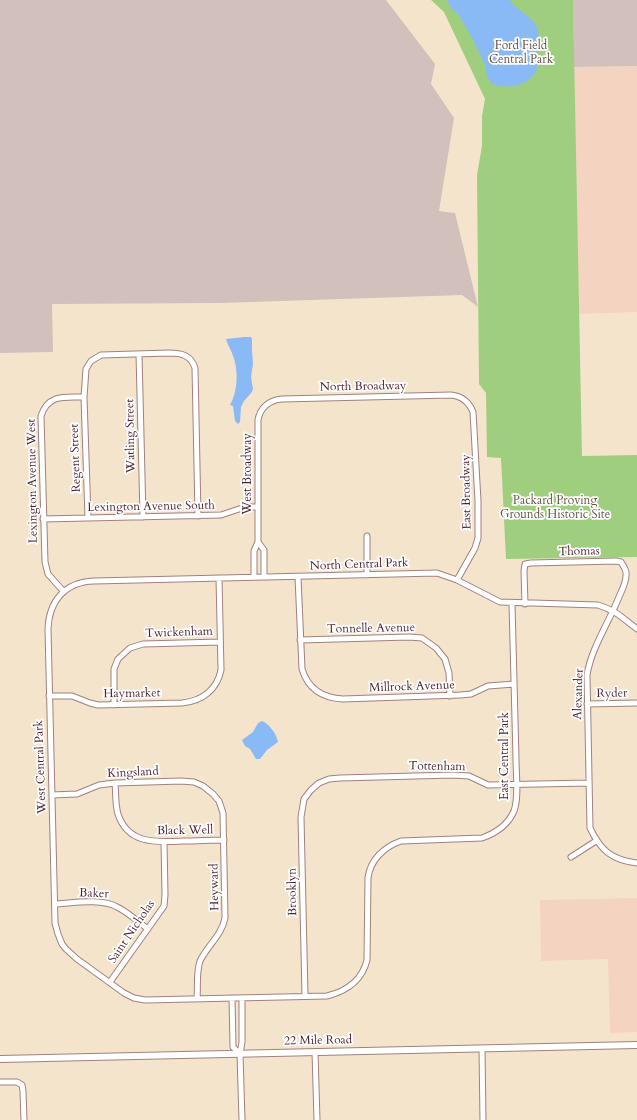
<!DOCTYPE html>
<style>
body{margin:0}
canvas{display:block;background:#f5e4cc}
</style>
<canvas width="637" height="1120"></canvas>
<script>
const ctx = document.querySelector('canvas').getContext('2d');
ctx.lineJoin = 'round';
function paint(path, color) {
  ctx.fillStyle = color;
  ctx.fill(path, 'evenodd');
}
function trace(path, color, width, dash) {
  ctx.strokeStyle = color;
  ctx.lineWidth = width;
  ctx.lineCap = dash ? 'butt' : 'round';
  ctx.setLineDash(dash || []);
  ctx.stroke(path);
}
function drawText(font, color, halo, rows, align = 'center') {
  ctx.font = font + ' Cardo,serif';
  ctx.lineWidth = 3.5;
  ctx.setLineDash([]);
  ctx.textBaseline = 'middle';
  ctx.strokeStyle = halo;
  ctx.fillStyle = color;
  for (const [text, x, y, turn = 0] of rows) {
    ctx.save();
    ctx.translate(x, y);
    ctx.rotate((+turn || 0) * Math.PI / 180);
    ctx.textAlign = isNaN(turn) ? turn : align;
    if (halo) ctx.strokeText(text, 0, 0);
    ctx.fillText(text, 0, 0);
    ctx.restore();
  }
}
paint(new Path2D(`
 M637 66V312L579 314 574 67Z
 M637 898V1032L610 1033 608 959 541 961 540 900Z`), '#f5d3c1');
paint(new Path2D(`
 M0 0H386L435 64 431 84 454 118 439 211 455 213 478 307 462 295 221 303 52 304 53 352 0 353Z
 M573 0H637V66L574 67Z`), '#d1c0bc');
paint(new Path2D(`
 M431 0H573L582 456 637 455V557L506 559 501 458 487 457 486 393 479 384 477 175 482 146V116L485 99 444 12Z`), '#9fcf7e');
paint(new Path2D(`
 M447 0H510C520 15 537 15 539 37L534 43C538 48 538 52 538 58 537 62 538 67 536 71 528 87 507 89 492 84L487 77 485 65 473 40 459 15 451 8Z
 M244 337H251L252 339V350L253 364 251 377 253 389 252 392 244 401 241 407 240 422 238 424 235 421 233 406 230 405C238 391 239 369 232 353 230 348 227 344 226 339Z
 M262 721C269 723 277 735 278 742L267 750 260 759H256L250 749 245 746 242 740 253 732 258 723Z`), '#8abaf6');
const minor = new Path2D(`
 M139 354 143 517
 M88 518 84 397 86 369 91 361 101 355 169 353C181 353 191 355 195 368L198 516
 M43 519 221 515 245 507H258
 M367 536V575
 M258 542 264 550V577
 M254 577V551L258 542V420C260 408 269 400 282 399L451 395C461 396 469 402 473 412L478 501V538L475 548 457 580
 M298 577 302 669C308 689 322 698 343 699L460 695 471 694 488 686 514 684
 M64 592 48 574 45 562 41 416C48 394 65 397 84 397
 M512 604C513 655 515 707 516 759 516 774 519 798 514 811 508 825 496 833 482 838L401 841C384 847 370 860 368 878L367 960C362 981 347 991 327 996L145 1000 134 998 124 993 77 959 66 949 62 944 58 934 55 923 48 629C49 601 65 582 94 581L437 573 457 580 500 602 598 605C617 611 621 617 637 629
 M525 604 524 571 525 564 531 563 616 561 621 562C623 565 626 570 626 573 627 581 622 590 619 597 609 622 591 649 587 675L590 828C601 851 612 860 637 863
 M300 640 409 637 422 638 436 648 445 659 449 673 450 696
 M49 696H72L90 703 98 705 182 703C202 701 217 690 221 670L219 578
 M587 704 637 703
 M114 705V669L118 659 130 648 143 644 220 642
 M115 783C116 793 115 804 118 814 128 845 157 842 183 841 197 841 210 840 224 840
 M52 795 77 794 99 785 115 783 181 781 194 782 203 786 213 794 219 801 223 813 225 918C222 935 207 946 200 961 196 973 198 987 197 999
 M571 857 596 841
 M55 904C72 903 102 898 117 907 128 912 138 922 148 929
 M110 982 164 906 165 895 164 842
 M305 996 301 817 304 799 311 790 319 783 329 779 340 778 453 775 469 776 488 785 588 783
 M232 998 233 1047 240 1054
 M242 998V1042L240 1054 242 1120
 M482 1049 483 1120
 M315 1052 317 1120
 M0 1082H17L22 1085 23 1091 24 1120`);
const tertiary = new Path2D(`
 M0 1059 637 1045`);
trace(minor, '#a0827c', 7);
trace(tertiary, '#a0827c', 8);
trace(minor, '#fff', 5);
trace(tertiary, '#fff', 6);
drawText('12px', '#645444', '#fff', [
 ["Ford Field",521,46],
 ["Central Park",521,60],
 ["Packard Proving",555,501],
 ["Grounds Historic Site",555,515]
]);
drawText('12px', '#4a1f2b', '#fff', [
 ["North Broadway",363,387,-1],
 ["Watling Street",131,436,-91],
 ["Regent Street",76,458,-92],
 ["West Broadway",248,474,-90],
 ["Lexington Avenue West",33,481,-91],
 ["East Broadway",467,492,-91],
 ["Lexington Avenue South",151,507,-1],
 ["Thomas",579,552,-1],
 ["North Central Park",359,565,-2],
 ["Tonnelle Avenue",371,629,-1],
 ["Twickenham",179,633,-2],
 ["Millrock Avenue",412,687,-2],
 ["Haymarket",132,694,-1],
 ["Alexander",579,694,-88],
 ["Ryder",612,694,-1],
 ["East Central Park",505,756,-90],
 ["West Central Park",41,767,-92],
 ["Tottenham",437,767,1],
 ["Kingsland",133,773,-3],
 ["Black Well",185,831,-1],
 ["Heyward",215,887,-91],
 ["Brooklyn",293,892,-91],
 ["Baker",94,894,2],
 ["Saint Nicholas",132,932,-56],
 ["22 Mile Road",318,1041,-1]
]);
</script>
